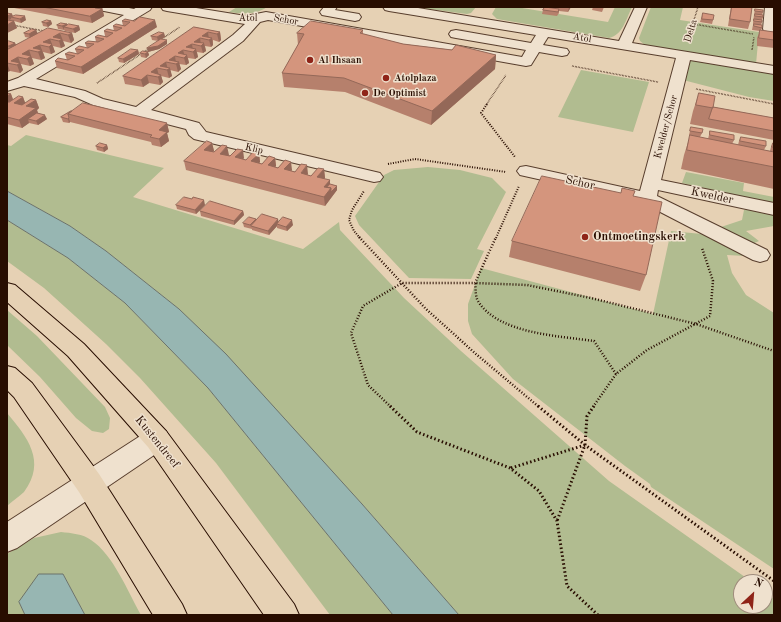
<!DOCTYPE html>
<style>
body{margin:0}
#map{position:relative;width:781px;height:622px;overflow:hidden;background:#e6d1b4;font-family:"Old Standard TT",serif}
canvas{display:block}
.frame{position:absolute;inset:0;border:8px solid #280d00;pointer-events:none}
.north{position:absolute;left:733px;top:574px;width:40px;height:40px;box-sizing:border-box;background:#efe1ce;border:1px solid #9f8c7c;border-radius:50%;rotate:26deg;font-size:11px;font-weight:700;line-height:16px;text-align:center;color:#280d00}
.north::after{content:'';display:block;margin:auto;width:14px;height:18px;background:#8f2418;clip-path:polygon(50% 0,100% 100%,50% 72%,0 100%)}
</style>
<div id="map">
<canvas width="781" height="622"></canvas>
<div class="frame"></div>
<div class="north">N</div>
</div>
<script>
const ctx = document.querySelector('canvas').getContext('2d');
ctx.lineJoin = 'round';
function paint(path, color) {
  ctx.fillStyle = color;
  ctx.fill(path, 'evenodd');
}
function trace(path, color, width, dash) {
  ctx.strokeStyle = color;
  ctx.lineWidth = width;
  ctx.lineCap = dash ? 'butt' : 'round';
  ctx.setLineDash(dash || []);
  ctx.stroke(path);
}
function drawText(font, color, halo, rows, align = 'center') {
  ctx.font = font + ' "Old Standard TT",serif';
  ctx.lineWidth = 3;
  ctx.setLineDash([]);
  ctx.textBaseline = 'middle';
  ctx.strokeStyle = halo;
  ctx.fillStyle = color;
  for (const [text, x, y, turn = 0] of rows) {
    ctx.save();
    ctx.translate(x, y);
    ctx.rotate((+turn || 0) * Math.PI / 180);
    ctx.textAlign = isNaN(turn) ? turn : align;
    if (halo) ctx.strokeText(text, 0, 0);
    ctx.fillText(text, 0, 0);
    ctx.restore();
  }
}
paint(new Path2D(`
 M237 7H267C256 15 242 14 229 12Z
 M414 7H476L471 13 467 14Z
 M496 7H516L608 22 615 7H632C626 19 623 35 609 38L497 19 492 14Z
 M651 7H683L680 20 759 32 756 64 645 45 640 41 639 38Z
 M688 59 774 74V101L749 97 683 80Z
 M581 70 649 82 633 132 558 117Z
 M26 135 164 168 133 197 303 249 339 222 340 230 404 298 461 351 609 481 752 582H741V606H765V592L774 599V615H459L362 504 179 309 106 251 70 226 7 191V145L11 146Z
 M428 167 460 170 492 178 506 192 477 249 484 251 471 279 409 278 359 225 355 216 384 175 394 170Z
 M686 172 744 183 743 191 774 197V204L682 183Z
 M752 209 774 213V226L746 231 759 241 750 245 721 227 742 220 744 210Z
 M7 220 68 258 125 303 208 388 393 615H330L216 463 140 378 106 344 44 288 7 261Z
 M671 231 712 235 745 256 727 255 732 273 746 295 774 313V569L651 487 650 484 625 466 513 379 472 334 468 321V304L481 268 653 314Z
 M7 310 37 336 105 407 110 418 109 429 103 433 92 431 76 418 40 377 7 345Z
 M7 413C27 437 47 461 24 492 19 497 12 501 7 506Z
 M61 532C71 533 83 534 91 540 113 554 128 592 141 615H85L63 574 19 602 25 615H7V554L34 538Z`), '#b1bc90');
const water = new Path2D(`
 M7 191 70 226 106 251 179 309 226 354 362 504 459 615H393L208 388 125 303 68 258 7 220Z
 M39 574H63L85 615H25L19 602Z`);
paint(water, '#97b6b2');
trace(water, '#6b726b', 1);
const minor = new Path2D(`
 M97 7H124L134 9 137 7H152L150 10 36 79 85 91 103 99 136 107 233 35 245 24 167 11 163 10 161 7H190L246 16 266 12 522 57 526 50 456 38 451 37 449 34 451 31 456 30 531 43 536 35 389 11 385 10 383 7H412L619 41 635 7H647L632 43 774 66V74L690 60 661 180 774 203V215L658 190 657 196 767 250 770 255 767 260 760 262 753 260 641 202 520 175 517 171 520 167 526 166 640 191 676 58 548 37 543 45 567 49 569 52 567 55 562 56 539 52 531 65 526 66 268 20 260 22 243 41 151 110 199 123 206 132 380 173 383 177 380 181 374 182 194 139 189 135 186 129 93 105 75 97 24 86 7 91V82L18 78 124 15 99 10Z
 M324 7H337L335 10 359 14 361 17 359 20 355 21 322 15 320 12Z
 M765 7H774V34L765 32 763 29Z
 M157 428 166 431 170 439 166 447 17 548 7 552V522L148 431Z`);
const major = new Path2D(`
 M7 283 15 285 84 344 166 431 294 604 299 615H264L148 447 68 356 7 302Z
 M7 366 15 368 32 383 99 474 182 604 187 615H153L79 492 14 397 7 390Z`);
trace(minor, '#583e2d', 2);
trace(major, '#280d00', 2);
trace(new Path2D(`
 M7 24 44 31
 M693 24 753 34
 M688 39 698 7
 M160 40 180 27
 M752 50 754 37
 M572 66 658 82
 M97 83 150 48
 M696 89 774 104
 M486 105 506 75`), '#280d00', 1.5, [0.5, 1]);
trace(new Path2D(`
 M487 104 481 113 515 157
 M388 164 415 159 506 172
 M360 238 354 231 349 220 352 210 364 191
 M496 238 519 186`), '#280d00', 2, [1, 1.5]);
trace(new Path2D(`
 M359 237 426 309 476 354 539 407
 M616 374 594 341C560 336 498 334 478 301 475 296 476 289 475 283L527 285 591 298 696 324 774 351
 M391 407 368 385 351 333 363 306 402 283H475L496 237
 M593 407 616 374 647 350 710 316 713 281 702 248`), '#280d00', 2.5, [1, 2]);
trace(new Path2D(`
 M390 406 417 432 510 468 539 491 557 521 567 586 598 615
 M538 406 585 445 774 581
 M585 445 587 416 594 406
 M511 468 585 445 557 521`), '#280d00', 3, [1.5, 2.5]);
paint(minor, '#efe1ce');
paint(major, '#e6d1b4');
paint(new Path2D(`
 M9 7H102L104 16 92 23Z
 M543 7H571L568 12 559 11V13L557 16 542 14 543 10 544 8H543Z
 M593 7H604L602 12 592 10Z
 M731 7H752L750 22 748 29 728 26Z
 M755 9 763 12 762 15 763 17 762 20V22L761 25 762 28 761 30 774 32V48L757 46V38L760 31 752 30 753 25V23L754 15Z
 M7 13 12 14 13 16 26 20 21 23 14 21 17 28 7 33Z
 M703 13 713 20 712 24 700 22Z
 M51 21 52 24 48 27 43 26 42 22Z
 M122 21 157 27 83 74 57 68 55 61 67 60 65 54H77L75 49 87 48 85 43 96 42 95 37 105 36 104 31H114L113 26H123Z
 M67 24V25L79 26 80 30 75 33 65 31 64 30 58 29 57 25Z
 M194 27 220 32 221 40 219 42 213 40V45L211 47 205 46 206 51 203 53 197 52 198 57 195 59 188 58 189 63 186 65 179 64 181 69 178 72 170 70 172 76 169 78 161 76 163 82 160 85 149 83 143 87 125 84 123 76Z
 M36 30 37 34 72 33 74 40 71 43 63 41 65 46 61 48 53 46 55 52 51 54 43 52 45 58 41 60 32 58 34 64 30 66 21 64 23 70 20 73 10 71 7 72V50L9 49H7V42L15 43 16 45 30 38 25 37 24 33Z
 M363 30V34L403 44 496 55 495 69 431 125 345 92 284 87 282 73 298 45 297 33Z
 M164 33 165 37 162 39 167 44 159 49 148 52 149 55 146 58 141 57 140 53 148 51 158 41 152 40 151 36Z
 M138 50 139 54 124 63 119 62 118 58Z
 M7 93 11 94 13 100 23 97 25 103 36 100 39 108 37 110 38 113 47 119 38 125 29 123 22 128 7 124Z
 M699 93 713 107 774 118V140L690 124 693 111Z
 M71 111 167 123 169 132 167 133 169 141 161 147 152 145 151 142 70 122 69 123 63 122 61 117Z
 M691 127 702 133 700 137 708 139 710 131 734 140 732 144 738 145 739 141 741 137 766 146 764 150 770 151 771 147 773 143H774V189L681 169 684 155 690 136 689 135Z
 M212 143 214 151 213 152 244 158 243 159 246 160 259 154 260 162 259 163 262 164 275 158 276 166 275 167 292 170 291 171 308 174 307 175 311 176 324 169 325 178 324 179 330 184 337 186V190L325 206 186 170 184 161Z
 M107 145 108 149 104 152 97 150 96 146Z
 M621 193 633 196 646 275 640 291 509 257 512 241Z
 M176 205H205L196 214 177 209Z
 M200 211H243L244 215 234 225 201 216Z
 M256 219V220L279 222 293 225 287 231 277 228V226L269 235 252 230V229L244 227 243 223Z`), '#b6806c');
paint(new Path2D(`
 M96 7H102L104 16 92 23 90 16 95 8Z
 M569 7H571L568 12Z
 M12 14 13 18 11 17V19L9 20 7 16Z
 M25 16 26 20 21 23 20 19Z
 M155 20 157 27 83 74 81 67Z
 M14 21 17 28 7 33V25Z
 M51 21 52 24 48 27 46 23Z
 M67 24 68 28 64 27V30L62 26Z
 M79 26 80 30 75 33 73 29Z
 M36 30 38 34 30 38 29 34Z
 M208 32 209 40 202 36Z
 M220 32 221 40 219 42 217 34Z
 M60 33 65 46 61 48 59 41 53 37Z
 M72 33 74 40 71 43 68 35Z
 M164 33 165 37 158 41 157 37Z
 M200 38 201 45 194 42Z
 M212 38 213 45 211 47 209 40Z
 M50 39 55 52 51 54 49 47 43 42Z
 M167 40V44L159 49 148 52 149 55 146 58 145 54 148 52 147 48Z
 M15 43 17 47 11 50 9 46Z
 M204 43 206 51 203 53 201 46Z
 M192 44 193 51 186 47Z
 M40 45 45 58 41 60 38 52 33 48Z
 M196 49 198 57 195 59 193 52Z
 M29 50 34 64 30 66 27 59 22 54Z
 M138 50 139 54 124 63 123 59Z
 M183 50 185 57 178 53Z
 M187 55 189 63 186 65 184 58Z
 M496 55 495 69 431 125 432 111Z
 M175 56 176 63 169 60Z
 M18 57 23 70 20 73 17 65 11 61Z
 M166 62 168 70 160 66Z
 M179 62 181 69 178 72 176 64Z
 M7 63 10 71 7 72Z
 M157 68 159 76 151 72Z
 M170 68 172 76 169 78 167 70Z
 M147 75 149 83 143 87 141 80Z
 M161 75 163 82 160 85 158 77Z
 M11 94 14 102 7 106V96Z
 M23 97 26 105 17 111 14 103Z
 M36 100 39 108 37 110 39 117 28 119 29 123 22 128 19 120 26 106Z
 M45 115 47 119 38 125 36 121Z
 M69 118 70 122 69 123 68 119Z
 M167 123 169 132 167 133 169 141 161 147 159 139V130Z
 M212 143 214 151 206 158 204 150Z
 M107 145 108 149 104 152 103 148Z
 M227 146 229 155 221 162 220 154Z
 M243 150 244 158 237 166 235 157Z
 M259 154 260 162 253 170 251 161Z
 M275 158 276 166 269 174 268 165Z
 M291 162 292 170 285 178 284 169Z
 M307 165 308 174 301 182V173Z
 M324 169 325 178 318 186 317 177Z
 M330 180V189L324 187Z
 M337 186V190L325 206 324 197 331 188Z
 M204 200 205 205 196 214 195 210Z
 M243 211 244 215 234 225V221Z
 M278 219 279 224H277V226L269 235 268 231Z
 M292 220 293 225 287 231 286 227Z`), '#946858');
const building = new Path2D(`
 M43 7H96L95 8 102 9 90 16Z
 M545 7 559 9 558 12 543 10Z
 M732 7H752L750 22 730 19Z
 M755 9 763 10V12L755 11Z
 M7 13 12 14 7 16Z
 M703 13 714 15 713 20 702 19Z
 M755 14 763 15V17L755 16Z
 M16 15 25 16 20 19 11 17Z
 M140 17 155 20 81 67 55 61 58 58 68 60 75 56 65 54 69 52 78 54 84 50 75 49 79 46 88 48 94 44 85 43 88 41 98 42 104 39 95 37 98 35 107 37 113 33 104 31 107 29 116 31 122 28 113 26 116 24 125 26 130 22 122 21 125 19 134 21Z
 M754 19 762 20V22L754 21Z
 M7 20 14 21 7 25Z
 M47 20 51 21 46 23 42 22Z
 M311 21 363 30 360 33 403 44 452 50 456 45 496 55 432 111 344 78 282 73 304 34 297 33Z
 M61 23 67 24 62 26 57 25Z
 M69 24 79 26 73 29 64 27Z
 M754 24 762 25V28L754 26Z
 M194 27 220 32 217 34 208 32 202 36 212 38 209 40 200 38 194 42 204 43 201 46 192 44 186 47 196 49 193 52 183 50 178 53 187 55 184 58 175 56 169 60 179 62 176 64 166 62 160 66 170 68 167 70 157 68 151 72 161 75 158 77 147 75 141 80 123 76Z
 M48 28 72 33 68 35 60 33 53 37 62 39 59 41 50 39 43 42 52 44 49 47 40 45 33 48 42 50 38 52 29 50 22 54 31 56 27 59 18 57 11 61 20 63 17 65 7 63V50Z
 M32 29 36 30 29 34 24 33Z
 M760 30 774 32V40L759 38Z
 M159 32 164 33 157 37 151 36Z
 M161 39 167 40 158 46 147 48Z
 M9 41 15 43 9 46H7V42Z
 M131 49 138 50 123 59 118 58Z
 M143 51 148 52 145 54 140 53Z
 M7 93 11 94 7 96Z
 M699 93 715 96 713 108 696 105Z
 M19 96 23 97 14 103 22 105 31 99 36 100 26 106 36 108 19 120 7 117V102H9Z
 M83 103 167 123 159 130 167 132 159 139 150 137 152 135 68 114Z
 M713 107 774 118V131L709 119Z
 M71 111H72L68 114 69 118 68 119 61 117Z
 M37 113 45 115 36 121 28 119Z
 M691 127 703 129 702 133 690 131Z
 M710 131 734 135V140L710 135Z
 M690 135 774 152V167L687 150Z
 M741 137 766 141V146L740 141Z
 M207 141 212 143 204 150 214 152 222 145 227 146 220 154 230 156 237 149 243 150 235 157 246 160 253 152 259 154 251 161 262 164 269 156 275 158 268 165 278 168 285 160 291 162 284 169 295 172 301 164 307 165 301 173 311 176 318 168 324 169 317 177 330 180 324 187 331 188 324 197 184 161Z
 M100 143 107 145 103 148 96 146Z
 M773 143H774V147H772Z
 M542 176 621 193 622 188 635 191 633 196 662 202 646 275 512 241Z
 M330 184 337 186 331 192V188L327 187Z
 M184 197 192 199 193 197 204 200 195 210 176 205Z
 M210 201 243 211 234 221 200 211Z
 M262 214 278 219 268 231 251 226Z
 M249 217 256 219 250 225 243 223Z
 M283 217 292 220 286 227 277 224Z`);
paint(building, '#d4957d');
trace(building, '#946858', 1);
for (const [x, y, r, color] of [
 [310,60,4,"#8f2418"],
 [386,78,4,"#8f2418"],
 [365,93,4,"#8f2418"],
 [585,237,4,"#8f2418"]
]) {
  const dot = new Path2D();
  dot.arc(x, y, r, 0, 2 * Math.PI);
  ctx.fillStyle = color;
  ctx.fill(dot);
  trace(dot, '#efe1ce', 1.5);
}
drawText('10px', '#280d00', '#efe1ce', [
 ["Atol",248,18],
 ["Schor",286,20,10],
 ["Delta",691,31,-73],
 ["Atol",582,38,10],
 ["Kwelder/Schor",666,127,-75],
 ["Klip",254,149,13]
]);
drawText('bold 10px', '#280d00', '#efe1ce', [
 ["Al Ihsaan",318,60],
 ["Atolplaza",394,78],
 ["De Optimist",373,93]
], 'left');
drawText('12px', '#280d00', '#efe1ce', [
 ["Schor",580,183,13],
 ["Kwelder",712,196,12],
 ["Kustendreef",157,442,51]
]);
drawText('bold 12px', '#280d00', '#efe1ce', [
 ["Ontmoetingskerk",593,237]
], 'left');
</script>
